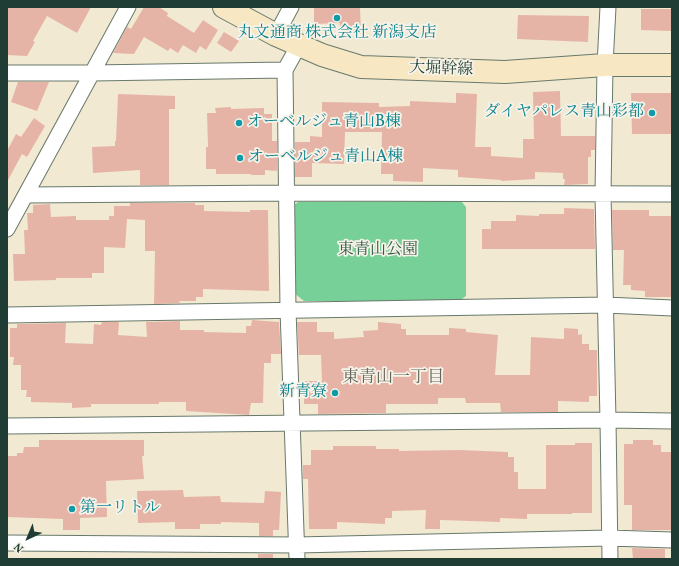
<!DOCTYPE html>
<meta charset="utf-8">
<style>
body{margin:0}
#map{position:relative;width:679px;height:566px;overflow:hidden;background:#f1e9d2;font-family:Vollkorn,serif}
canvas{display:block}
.frame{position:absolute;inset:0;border:8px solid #1f3d34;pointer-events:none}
.north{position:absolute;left:8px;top:518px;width:40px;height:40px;-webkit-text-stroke:3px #f7f3e8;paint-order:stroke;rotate:224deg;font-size:11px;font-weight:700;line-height:16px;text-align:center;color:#1f3d34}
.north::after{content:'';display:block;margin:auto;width:14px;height:18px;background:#1f3d34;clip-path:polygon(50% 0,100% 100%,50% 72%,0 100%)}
</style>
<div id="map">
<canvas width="679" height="566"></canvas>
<div class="frame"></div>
<div class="north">N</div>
</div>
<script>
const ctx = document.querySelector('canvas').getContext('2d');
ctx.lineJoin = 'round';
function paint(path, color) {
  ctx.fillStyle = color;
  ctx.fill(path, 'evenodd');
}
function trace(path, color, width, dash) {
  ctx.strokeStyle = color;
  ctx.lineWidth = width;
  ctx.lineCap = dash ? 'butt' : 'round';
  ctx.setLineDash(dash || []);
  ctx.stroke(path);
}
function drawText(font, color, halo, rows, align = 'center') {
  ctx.font = font + ' Vollkorn,"Noto Serif JP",serif';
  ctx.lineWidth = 3.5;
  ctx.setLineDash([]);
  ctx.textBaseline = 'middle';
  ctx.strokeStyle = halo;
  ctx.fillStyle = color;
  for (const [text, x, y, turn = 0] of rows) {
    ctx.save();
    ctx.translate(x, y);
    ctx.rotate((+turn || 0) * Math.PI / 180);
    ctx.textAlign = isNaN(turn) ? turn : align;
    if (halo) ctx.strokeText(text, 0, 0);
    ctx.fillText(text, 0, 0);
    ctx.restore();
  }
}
paint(new Path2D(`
 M461 201 466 207V296L459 301H304L294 293 291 208 298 202Z`), '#76d097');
paint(new Path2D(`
 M7 7H91L77 33 47 16 33 41 35 42 27 56 7 55Z
 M144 7H159L168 13 167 16 194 33 203 20 218 30 206 50 200 46 196 53 183 45 178 53 170 48 168 51 144 37 134 54 113 53 127 27 131 29Z
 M314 7H360L361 34H340V23L314 24Z
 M641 9H672V31L641 30Z
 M518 15 589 16 588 42 517 39Z
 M224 32 239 41 231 52 217 43Z
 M18 82H49L37 111 11 102Z
 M560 91 561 136H595V150H591V157H588V184L564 185 565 179H563V173L535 172V179L501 181V180L458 177V170L423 168V182L393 181V174H381L382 132H345L344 164 312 163V177H295V142H310V136L322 137V102L379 103V107L410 106V101L456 103V93L477 94 475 147H491V156L523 158V139H534L533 92Z
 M631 93H672V134H632Z
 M118 94 175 96V109H169V185H140V170L93 173 92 147 115 146V141H116Z
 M231 107V109L264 108V114H272V141H277V171L265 170V175H251V174H216V169H206V147H208L207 113H216L215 108Z
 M34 118 45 126 27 157 22 154 7 182V151L16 134 21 137Z
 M130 203H195V205H204V211L250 212V210H268L269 291 203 289V297H196V301H179L180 303 154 304 155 251H145V220L127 219 125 248 104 247V273H92V278H56V280L14 281 13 254H25L24 230H28L27 213H33V205L50 204 51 217 76 216V220H109V216H114V206H130Z
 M564 208 594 209 595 249H482V229H491V221H516V215L539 216V214H564Z
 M612 210H649V216H672V297H645V291L631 290V285H623L624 250H613Z
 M252 320 279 322 281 354H271V363H264L263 403H251L249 415 186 411V402H159V404H91V407L72 408V403L31 402V397H26L27 390H21V365H13L14 357H10V328H17V324L66 323 65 343 93 344 94 324 101 325 102 322H119L118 335 147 337 146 322 180 321V330H204V332L246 333V326H251Z
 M297 322H317V332H334V339L364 337 363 331 378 330V322L401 324V329H406V335H449V328L466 329V332L498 335 495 375H530L531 337 564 339V328L578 329V335L582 334V344H589V350H597V396H589V402L558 401V412H501L500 403H466L465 398H438V404H386V413L318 414V404H304V381H322L321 355H299Z
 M39 440H144V456H142L144 479 106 481 107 517 80 518V530H63V519L7 517 8 456H17V453H23L24 447H39Z
 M633 440H653V445H661V452H672V530H632V505H624V444H633Z
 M575 443H592V513H572V514H527V519L500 518V522L440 520V529H425L426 510 392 511V518H385V524L337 522V529H309L308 479H303V465H311V450H333V446H376V449H399V451L459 450 508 452V457H514V472H518V489H546V445H575Z
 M183 490 184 497 220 496 221 502 264 503 265 491 281 492 279 530H273V536H259V523L221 522V524H200V529H175V522L138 523 137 491Z
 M632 548 665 549V559H633Z
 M258 554H273V559H258Z`), '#e6b4a7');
const street = new Path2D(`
 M608 7 605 65 603 194 608 420 610 559
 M276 35 291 7
 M7 73H92L285 70
 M26 195 287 193 672 194
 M7 229 128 7
 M7 315 606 305 672 308
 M7 426 608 420 672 421
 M7 543 297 545 609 538 672 540
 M297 559 288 310 285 70 299 45`);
const secondary = new Path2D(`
 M224 7 276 35 322 55 361 67 505 72 605 65H672`);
trace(street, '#68796b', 17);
trace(secondary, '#68796b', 24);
trace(street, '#fff', 15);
trace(secondary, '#f7e8c3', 22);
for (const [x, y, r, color] of [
 [337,18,4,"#0f9aa8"],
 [652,113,4,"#0f9aa8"],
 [239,123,4,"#0f9aa8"],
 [240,158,4,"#0f9aa8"],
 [335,393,4,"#0f9aa8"],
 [72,509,4,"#0f9aa8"]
]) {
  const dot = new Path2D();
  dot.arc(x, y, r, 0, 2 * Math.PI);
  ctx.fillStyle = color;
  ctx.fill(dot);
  trace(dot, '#f7f3e8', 1.5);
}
drawText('16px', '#0d838f', '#f7f3e8', [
 ["丸文通商 株式会社 新潟支店",337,34,"center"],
 ["ダイヤパレス青山彩都",644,113,"right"],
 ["オーベルジュ青山B棟",247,123],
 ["オーベルジュ青山A棟",248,158],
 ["新青寮",327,393,"right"],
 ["第一リトル",80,509]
], 'left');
drawText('16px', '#1f3d34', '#f7f3e8', [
 ["大堀幹線",441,70,2]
]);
drawText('16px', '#305a48', '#f7f3e8', [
 ["東青山公園",378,251]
]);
drawText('17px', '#65675c', '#f7f3e8', [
 ["東青山一丁目",393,379]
]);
</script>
